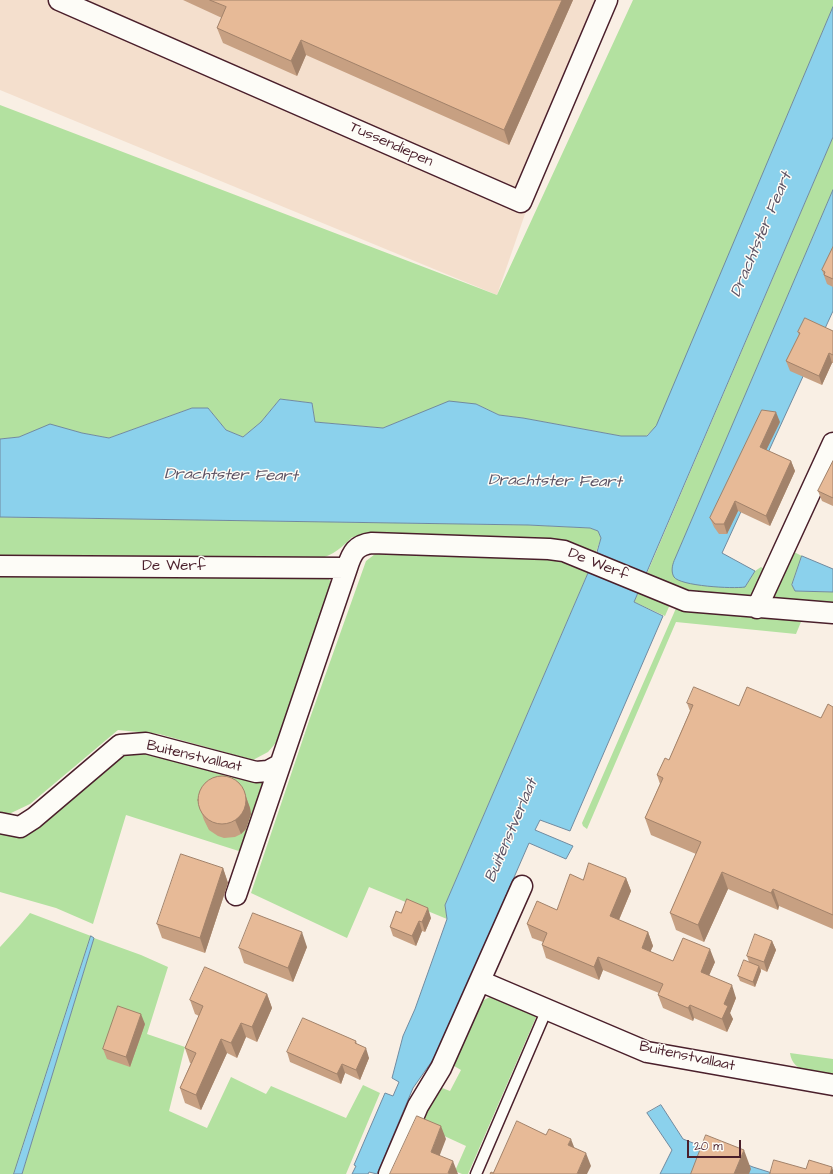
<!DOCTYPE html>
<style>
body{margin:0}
#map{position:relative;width:833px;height:1174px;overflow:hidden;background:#f9efe4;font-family:"Architects Daughter",sans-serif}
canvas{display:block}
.scale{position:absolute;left:687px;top:1140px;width:54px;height:18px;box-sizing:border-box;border:2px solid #4a1f2b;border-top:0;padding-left:5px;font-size:12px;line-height:14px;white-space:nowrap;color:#4a1f2b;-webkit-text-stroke:3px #fdfcf7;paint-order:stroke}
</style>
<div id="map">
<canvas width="833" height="1174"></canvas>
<div class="scale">20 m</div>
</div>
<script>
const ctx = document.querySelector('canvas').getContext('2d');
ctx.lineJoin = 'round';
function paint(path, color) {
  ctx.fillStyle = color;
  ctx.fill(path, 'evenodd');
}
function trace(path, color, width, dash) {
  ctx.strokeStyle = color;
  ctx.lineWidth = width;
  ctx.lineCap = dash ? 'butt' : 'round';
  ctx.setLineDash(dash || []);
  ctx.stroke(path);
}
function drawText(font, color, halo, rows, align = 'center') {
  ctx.font = font + ' "Architects Daughter",sans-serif';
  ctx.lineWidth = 3;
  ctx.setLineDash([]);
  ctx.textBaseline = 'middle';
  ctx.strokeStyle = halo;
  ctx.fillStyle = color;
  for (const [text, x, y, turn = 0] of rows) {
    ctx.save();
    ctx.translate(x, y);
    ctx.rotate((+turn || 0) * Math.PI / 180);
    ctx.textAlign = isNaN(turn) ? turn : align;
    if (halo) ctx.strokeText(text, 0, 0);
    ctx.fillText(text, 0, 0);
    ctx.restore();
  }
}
paint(new Path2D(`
 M0 0H599L497 295 0 90Z`), '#f4dfcd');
paint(new Path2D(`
 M633 0H833V7L656 427 646 436H621L523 418 499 415 476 404 409 418 383 428 315 422 312 403 280 399 261 422 243 437 226 430 208 408H192L109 438 82 433 50 425 19 437 0 439V105L497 295Z
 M833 137V190L674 561 745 587 755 571 761 567 766 570 752 599 705 597 645 578Z
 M0 517 528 525 590 528 598 531 601 538 595 555 352 537C343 547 333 555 319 559L0 557Z
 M790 550 802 556 792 585 795 591 833 592V607L773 599 771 594Z
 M379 551 559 557 590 568 445 905 447 919 369 887 347 938 251 893 310 718 366 561Z
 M0 574 327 577 332 583 280 738 268 752 253 760 159 734 118 730 30 804 9 814 0 812Z
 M640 589 671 602 665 616 634 602Z
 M677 606 803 617 796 634 676 622 587 829 583 826 582 823Z
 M132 749 272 775 245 853 126 815 93 924 56 908 0 892V833L106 768Z
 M30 913 91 936 14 1174H0V947L20 925Z
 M94 938 141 955 168 967 147 1034 185 1047 169 1111 207 1128 231 1077 266 1094 271 1086 346 1118 363 1085 380 1093 346 1174H22Z
 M497 995 537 1015 468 1174H462L455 1171 466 1146 416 1123 437 1086 450 1091 461 1070 449 1063 477 1006C483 1000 488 997 497 995Z
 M790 1053 833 1059V1076C816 1073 793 1074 790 1053Z`), '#b3e1a0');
const water = new Path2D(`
 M833 7V137L634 602 663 616 570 831 540 820 535 830 573 846 566 859 529 843 437 1054 413 1088 377 1174 369 1172 368 1174H352L356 1166 354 1165 385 1093 393 1096 399 1082 392 1078 403 1036 415 1009 447 919 445 905 597 552 601 538 598 531 590 528 528 525 0 517V439L19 437 50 424 82 433 109 438 192 408H208L226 430 243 437 261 422 280 399 312 403 315 422 383 428 449 401 476 404 499 415 523 418 621 436H647L656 426Z
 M833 190V311L722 553 755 571 745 587C733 589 680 586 674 577 671 572 672 566 674 561Z
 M802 556 833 569V592L795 591 792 585Z
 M91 936 94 938 22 1174H14Z
 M661 1105 683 1139 753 1167 775 1174H660L672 1150 647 1113Z`);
paint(water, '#8bd1ec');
trace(water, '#718a9f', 1);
const service = new Path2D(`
 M476 1174 547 1009`);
const minor = new Path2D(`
 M59 0 521 202 607 0
 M0 566 347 568C352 552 356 545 372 543L549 549 564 551 686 601 833 613
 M757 608 833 443
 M0 823 20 827 34 818 120 745 146 743 256 772 268 771 279 765
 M236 895 347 568
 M480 981 647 1052 833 1085
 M389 1174 418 1106 441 1068 522 886`);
trace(service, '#4a1f2b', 13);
trace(minor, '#4a1f2b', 23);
trace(service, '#fdfcf7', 10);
trace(minor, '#fdfcf7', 20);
paint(new Path2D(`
 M183 0H573L509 145 306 55 297 76 223 43 217 28 222 18Z
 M833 247V287L827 284 822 270Z
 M833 331V363H832L822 385 790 371 786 361 799 335 798 332Z
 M780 422 766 450 791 461 795 471 770 526 738 511 727 534H719L714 527 710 518Z
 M833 461V506L822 501 818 491Z
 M687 703 739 706 821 718 833 707V929L779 906 778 910 728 889 704 942 676 930 670 913 696 854 651 835 645 818 660 784 657 775 669 760 690 711Z
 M245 794 250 808 251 814 246 829 241 834 235 837 224 838 218 836 209 830 204 820 199 805Z
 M223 868 228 883 205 953 162 938 157 924Z
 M626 878 631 891 619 920 648 932 653 946 650 952 673 961 715 962 709 975 736 998 730 1013 733 1019 727 1032 694 1018 693 1021 663 1008 658 995 659 993 603 970 599 980 546 958 542 945 543 942 532 938 527 924 557 910 583 880Z
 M401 913 431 918 425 932 422 931 416 946 393 936 390 927Z
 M772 941 776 950 767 972 761 969V971L755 987 740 981 738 976 749 962 747 956Z
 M307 947 293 982 244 963 239 948Z
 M267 994 272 1008 257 1042 246 1037 237 1058 227 1053 201 1110 185 1103 180 1088 191 1063H190L185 1048 199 1016 195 1014 190 1000Z
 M145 1024 130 1067 107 1059 103 1049Z
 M356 1041 357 1044 369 1058 360 1080 345 1073 341 1084 290 1062 287 1052Z`), '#c7a082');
paint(new Path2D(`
 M562 0H573L509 145 504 130Z
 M301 40 306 55 297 76 291 61Z
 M829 353 832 363 822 385 819 376Z
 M776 412 780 422 763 457 760 447Z
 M791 461 795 471 770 526 766 516Z
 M735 501 738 511 727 534 724 524Z
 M245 794 250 808 251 814 246 829 241 834 235 820Z
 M223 868 228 883 205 953 200 938Z
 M722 872 728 889 704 942 698 925Z
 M626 878 631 891 615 929 610 916Z
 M773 889 779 906 778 910 771 893Z
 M428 908 431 918 425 932 422 922Z
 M419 921 422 931 416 946 412 936Z
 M302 932 307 947 293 982 288 968Z
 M648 932 653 946 646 961 642 948Z
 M772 941 776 950 767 972 764 962Z
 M710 949 715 962 705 985 701 972Z
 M598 957 603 970 599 980 594 967Z
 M759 966 761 971 755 987 753 982Z
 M732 985 736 998 730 1013 733 1019 727 1032 722 1019 724 1004Z
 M267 994 272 1008 257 1042 252 1027Z
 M690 1005 694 1018 693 1021 688 1008Z
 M141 1014 145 1024 130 1067 126 1057Z
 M241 1023 246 1037 237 1058 231 1043Z
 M221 1039 227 1053 201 1110 196 1095Z
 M366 1048 369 1058 360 1080 356 1070Z
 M342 1064 345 1073 341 1084 337 1074Z
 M441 1126 446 1139 436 1165 431 1152Z
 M571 1139 576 1152 568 1145Z
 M744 1150 751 1169 749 1174H734Z
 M586 1153 591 1166 587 1174H577Z
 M453 1161 458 1174H449L448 1173Z
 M832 1167 833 1170V1174H830Z`), '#a2826a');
const building = new Path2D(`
 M210 0H562L504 130 301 40 291 61 217 28 226 7Z
 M833 247V279L824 275 825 272 822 270Z
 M805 318 833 331V355L829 353 819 376 786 361 800 333 798 332Z
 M762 410 776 412 760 447 791 461 766 516 735 501 724 524H715L710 518Z
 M833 461V498L818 491Z
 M694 687 739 706 747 687 821 718 828 704 833 707V915L773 889 771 893 722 872 698 925 670 913 701 842 645 818 663 778 657 775 665 758 669 760 693 705 687 703Z
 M198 800a24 24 0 1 1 48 0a24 24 0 1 1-48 0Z
 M181 854 223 868 200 938 157 924Z
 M589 863 626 878 610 916 648 932 642 948 673 961 683 938 710 949 701 972 732 985 724 1004 728 1006 722 1019 690 1005 688 1008 658 995 663 984 598 957 594 967 542 945 547 933 527 924 537 901 557 910 570 874 583 880Z
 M407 899 428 908 422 922 419 921 412 936 390 927 396 911 401 913Z
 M253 913 302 932 288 968 239 948Z
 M755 934 772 941 764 962 747 956Z
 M744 960 759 966 753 982 738 976Z
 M205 967 267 994 252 1027 241 1023 231 1043 221 1039 196 1095 180 1088 196 1053 185 1048 203 1006 190 1000Z
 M118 1006 141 1014 126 1057 103 1049Z
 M303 1018 356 1041 355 1043 366 1048 356 1070 342 1064 337 1074 287 1052Z
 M417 1116 441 1126 431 1152 453 1161 448 1173 451 1174H390Z
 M517 1121 546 1135 549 1129 571 1139 568 1145 586 1153 577 1174H490L491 1172 493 1173Z
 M706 1135 744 1150 734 1174H691Z
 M774 1160 806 1169 809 1160 832 1167 830 1174H770Z`);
paint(building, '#e7ba97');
trace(building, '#a2826a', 1);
drawText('15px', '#4a1f2b', '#fdfcf7', [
 ["Tussendiepen",391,145,24],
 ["De Werf",598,565,22],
 ["De Werf",174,567],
 ["Buitenstvallaat",194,757,13],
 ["Buitenstvallaat",687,1057,12]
]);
drawText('italic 16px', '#5e5465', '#fdfcf7', [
 ["Drachtster Feart",762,235,-67],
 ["Drachtster Feart",231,476,1],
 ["Drachtster Feart",555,482,1],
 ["Buitenstverlaat",512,831,-67]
]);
</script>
